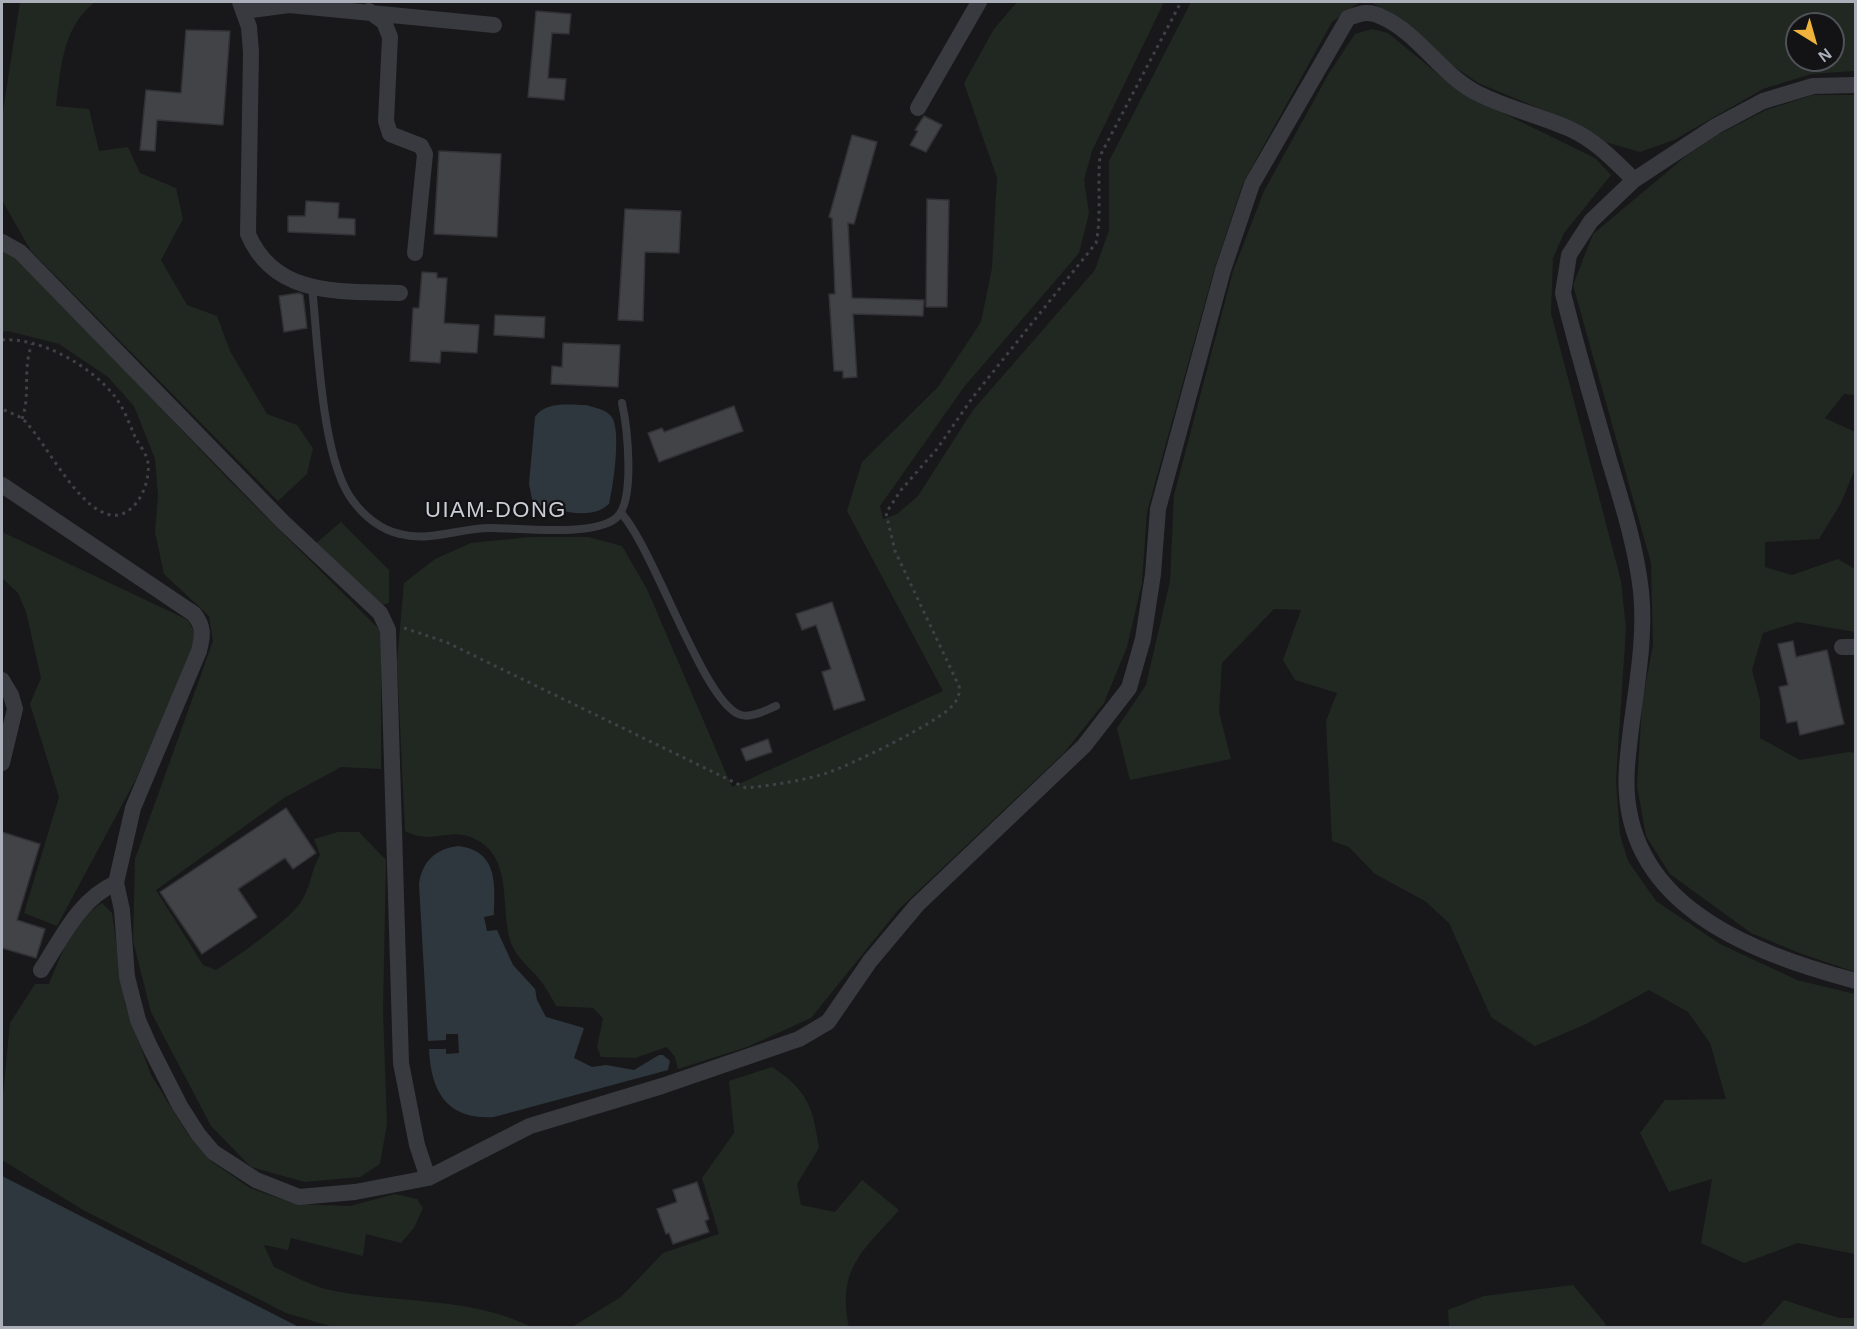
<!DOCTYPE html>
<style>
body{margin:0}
#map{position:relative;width:1857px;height:1329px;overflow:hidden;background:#18181a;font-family:Arial,sans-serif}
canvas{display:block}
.frame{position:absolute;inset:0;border:3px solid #aaafba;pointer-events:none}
.north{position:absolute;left:1785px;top:12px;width:60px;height:60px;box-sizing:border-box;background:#131315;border:2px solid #4f5157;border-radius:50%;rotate:143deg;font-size:16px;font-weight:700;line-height:24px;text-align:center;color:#aaafba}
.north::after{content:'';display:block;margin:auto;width:21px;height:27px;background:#efb33b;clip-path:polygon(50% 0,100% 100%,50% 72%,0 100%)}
</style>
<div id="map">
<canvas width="1857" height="1329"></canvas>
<div class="frame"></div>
<div class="north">N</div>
</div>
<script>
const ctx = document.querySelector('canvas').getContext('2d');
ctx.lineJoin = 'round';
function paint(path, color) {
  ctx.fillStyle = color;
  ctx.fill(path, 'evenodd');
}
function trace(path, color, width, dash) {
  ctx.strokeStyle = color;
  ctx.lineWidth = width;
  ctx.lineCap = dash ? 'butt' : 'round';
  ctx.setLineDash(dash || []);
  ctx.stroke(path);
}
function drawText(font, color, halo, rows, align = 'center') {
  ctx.font = font + ' Arial,sans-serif';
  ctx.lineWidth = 4.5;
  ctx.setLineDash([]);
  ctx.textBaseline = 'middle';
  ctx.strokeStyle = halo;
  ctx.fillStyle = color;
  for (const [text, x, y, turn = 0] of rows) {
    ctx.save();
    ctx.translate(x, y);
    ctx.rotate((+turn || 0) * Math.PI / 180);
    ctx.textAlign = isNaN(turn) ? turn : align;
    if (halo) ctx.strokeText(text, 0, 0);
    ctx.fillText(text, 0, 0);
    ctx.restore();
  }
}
paint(new Path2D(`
 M20 2H95C62 28 61 67 56 106L89 109 99 151 128 147 140 173 176 188 183 219 161 260 187 305 217 316 230 351 267 414 297 425 313 448 307 474 278 501 31 251 3 202 2 117Z
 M1017 2H1164L1092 151 1084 180 1089 213 1079 253 964 387 880 506 883 519 897 514 918 496 973 410 1095 270 1109 230V161L1191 2H1360L1332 22 1243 183 1214 270 1147 512 1142 583 1127 647 1104 703 1063 754 899 909 811 1018 747 1047 678 1069 675 1057 667 1047 635 1058 601 1057 597 1047 603 1018 593 1008 556 1006C551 997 546 987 539 979 532 970 521 961 515 951 496 918 518 860 475 839 449 826 433 846 405 831L397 662 404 583 435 559 471 543 531 537H588L622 546 647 589 732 787 943 691 847 511 862 462 938 387 981 322 992 268 997 178 964 83 994 29Z
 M1370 2H1855V71L1811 74 1763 89 1674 140 1640 152 1598 140 1577 124 1478 83 1446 61 1391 13ZM1797 24H1833V60H1797Z
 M1372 29 1388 33 1460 92 1595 158 1611 175 1564 233 1553 258 1551 313 1621 581 1626 628 1616 780 1620 835 1628 861 1656 901 1720 944 1797 980 1855 994V1254L1798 1243 1744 1263 1701 1243 1712 1179 1669 1192 1640 1133 1665 1100 1726 1099 1710 1043 1688 1012 1649 990 1586 1024 1535 1046 1491 1017 1449 923 1425 901 1375 874 1349 847 1332 841 1326 721 1337 693 1295 680 1283 660 1301 610 1274 609 1222 663 1219 712 1231 759 1130 780 1117 728 1146 685 1170 581 1174 495 1233 271 1264 191 1329 73 1355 34Z
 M1813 95H1855V395L1844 394 1825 418 1855 432V469L1841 503 1819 539 1765 542V567L1792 575 1838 559 1855 569V632L1797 622 1763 633 1752 670 1760 700V738L1800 760 1849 752 1855 753V972L1802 954 1751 933 1670 874 1646 836 1637 786 1642 703 1653 645 1651 563 1573 285 1593 234 1686 156 1717 135 1766 110Z
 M2 250 15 254 231 482 381 631V769L341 767 284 798 156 890 203 965 216 970C236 958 289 920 301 902 311 887 311 870 320 855L314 839 338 832H359L386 860 383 1011 387 1124 380 1164 360 1177 305 1182 251 1167 211 1126 151 1012 133 941 135 859 213 641 209 616 164 574 155 532 158 495 155 459 134 406 108 377 59 344 8 331 2 332Z
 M341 522 389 570V603L382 605 315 544Z
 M2 532 188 620 195 634 193 650 136 779 57 926 24 913 59 797 30 704 41 678 26 612 18 593 2 578Z
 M102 903 112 913 125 1004 151 1075 189 1136 211 1161 250 1188 295 1204 350 1206 395 1194 417 1199 423 1208 414 1228 401 1243 366 1234 363 1256 291 1238 288 1250 264 1245 274 1267C292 1275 311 1286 330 1290 398 1304 468 1296 532 1327H333L286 1313 83 1210 2 1160V1104L10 1023 35 984H49C61 955 73 920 102 903Z
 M772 1067C808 1090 813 1108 819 1148L797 1184 801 1205 835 1212 862 1180 899 1210C863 1251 837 1268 849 1327H572L621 1297 663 1253 719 1234 702 1178 734 1133 729 1081Z
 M1573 1285 1605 1323 1606 1327H1449L1448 1310 1484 1296Z
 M1784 1300 1839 1318H1855V1327H1760Z`), '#202821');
paint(new Path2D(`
 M586 405C595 408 605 409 611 416 622 429 613 487 609 504 590 522 556 509 533 504L529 484 535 417C546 401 569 405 586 405Z
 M458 846C498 851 495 883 494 915L484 917 487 931 497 930 513 965 535 989 537 1000 546 1017 584 1028 574 1058 592 1067 606 1065 634 1070 659 1055H663L670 1061 668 1070 494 1117C447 1120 431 1092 429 1049H446V1054L459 1053 458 1034H446V1040L428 1041 419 884C422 862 435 849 458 846Z
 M2 1176 299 1327H2Z`), '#2e373e');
const building = new Path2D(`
 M536 11 571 14 569 34 552 33 548 78 566 79 564 100 528 97Z
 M186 30 230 31 223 125 157 120 155 151 140 150 146 90 181 93Z
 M924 116 942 125 926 152 910 145 918 131 915 130Z
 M852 135 877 142 854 224 848 223 852 298 924 300 923 316 853 314 857 377 843 378V371H834L829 294H835L832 218 829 217Z
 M439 151 501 154 497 237 434 234Z
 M927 199 949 200 947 307H926Z
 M306 201 339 203 338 218 355 219V235L288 232V216H305Z
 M625 209 681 211 679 253 645 252 643 321 618 320Z
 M422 272 437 273V278H447L444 323 479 325 477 353 441 351 440 363 410 361 413 308H419Z
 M299 293 303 295 307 328 284 332 279 296Z
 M495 315 545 317 544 338 494 335Z
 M563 343 620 345 618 387 551 384 552 366 562 367Z
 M734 406 743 431 659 462 648 433 662 428 664 432Z
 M832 602 865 700 834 710 822 672 831 669 816 625 802 630 796 614Z
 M1793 641 1796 657 1827 650 1844 724 1800 735 1797 721 1787 723 1779 687 1788 685 1778 644Z
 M768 739 772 752 746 761 741 749Z
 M286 808 316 853 293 869 285 858 238 889 257 917 202 954 160 892Z
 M2 832 40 844 17 920 45 929 36 958 2 948Z
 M697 1182 709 1219 705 1221 709 1232 673 1244 669 1233 666 1234 657 1209 677 1202 673 1190Z`);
paint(building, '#424347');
trace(building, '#323236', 1.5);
trace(new Path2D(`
 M2 340C41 337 93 367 116 398 125 410 130 426 136 439 140 446 147 454 148 463 151 487 131 527 102 512 74 499 47 446 26 422L18 416 2 409
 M22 419C31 394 22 369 32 344
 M404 628 446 642 746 788C774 785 801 781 827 773 849 766 939 722 952 706 958 699 960 695 959 686L895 551 886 513 901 490 937 449 973 397 1096 243C1102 214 1097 185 1100 156L1181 2`), '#3f4146', 3, [3, 4.5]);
trace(new Path2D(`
 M312 287C318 341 321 460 353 501 364 516 381 530 400 534 430 542 460 528 490 528 519 528 594 537 616 518 636 502 627 426 622 403
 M621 513C655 550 704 705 741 715 752 718 766 710 776 706`), '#393a3f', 8);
trace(new Path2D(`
 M240 2 249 27 251 52 248 234C275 298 342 291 400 293
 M244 11 289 5 494 25
 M369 11 384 22 390 37 386 121 390 134 421 146 425 154 415 253
 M918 108 979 2
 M1634 180 1591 221 1569 255 1563 293C1577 350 1594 407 1610 463 1623 506 1636 547 1641 591 1647 649 1631 709 1627 767 1617 902 1747 952 1856 981
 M2 242 20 252 283 522 380 613 388 630 401 1063 417 1145 428 1178
 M2 485 194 614C204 627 203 635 199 651L133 808 116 883 122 910 127 977 138 1020 150 1047 180 1106 198 1134 213 1152 256 1180 299 1197 355 1192 428 1178 530 1126 662 1086 799 1039 828 1022 870 961 917 905 1084 746 1129 688 1143 639 1153 574 1158 509 1223 270 1252 184 1348 18C1361 13 1369 10 1382 17 1418 33 1440 73 1475 92 1505 108 1539 115 1570 129 1595 140 1615 161 1634 180L1716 126 1763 101 1813 86 1856 85
 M1842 647H1856
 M2 680 11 695 15 709 2 763
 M41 970C62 938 79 899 116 883`), '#393a3f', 16);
ctx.letterSpacing = '1.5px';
drawText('22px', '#cbced6', '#131315', [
 ["UIAM-DONG",496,511]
]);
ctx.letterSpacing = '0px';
</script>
